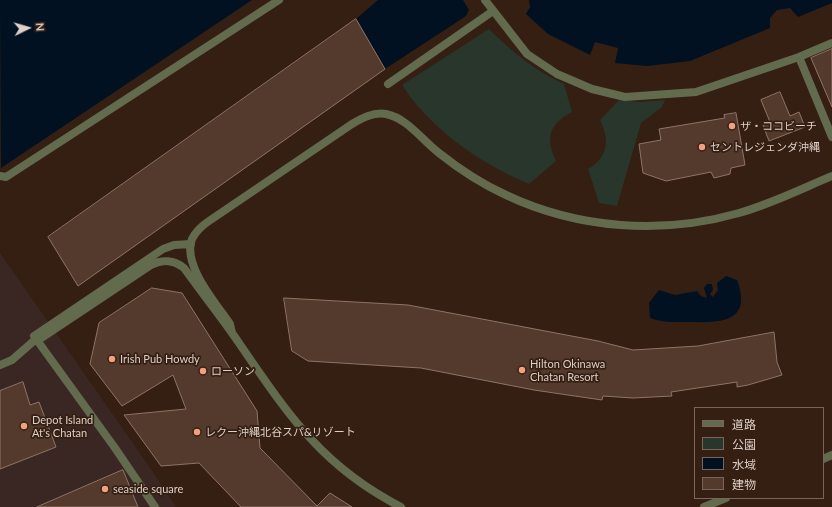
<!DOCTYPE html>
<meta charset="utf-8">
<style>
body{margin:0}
#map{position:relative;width:832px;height:507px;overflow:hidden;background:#351f13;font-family:Lato,"Noto Sans JP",sans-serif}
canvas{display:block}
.legend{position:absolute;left:694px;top:407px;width:130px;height:92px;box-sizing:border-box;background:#351f13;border:1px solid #79655b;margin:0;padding:5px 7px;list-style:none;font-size:12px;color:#decfc8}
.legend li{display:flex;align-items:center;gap:8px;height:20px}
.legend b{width:20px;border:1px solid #79655b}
.north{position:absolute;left:8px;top:8px;width:40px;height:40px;-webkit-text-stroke:3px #351f13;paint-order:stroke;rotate:85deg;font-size:11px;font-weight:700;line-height:16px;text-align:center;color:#decfc8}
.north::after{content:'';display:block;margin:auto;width:14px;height:18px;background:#decfc8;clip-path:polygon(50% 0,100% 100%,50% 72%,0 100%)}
</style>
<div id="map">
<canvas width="832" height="507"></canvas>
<ul class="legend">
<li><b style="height:5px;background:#626b4e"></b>道路</li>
<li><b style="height:11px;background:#28362b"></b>公園</li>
<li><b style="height:11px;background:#011121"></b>水域</li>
<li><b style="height:11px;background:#533a2c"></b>建物</li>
</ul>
<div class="north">N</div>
</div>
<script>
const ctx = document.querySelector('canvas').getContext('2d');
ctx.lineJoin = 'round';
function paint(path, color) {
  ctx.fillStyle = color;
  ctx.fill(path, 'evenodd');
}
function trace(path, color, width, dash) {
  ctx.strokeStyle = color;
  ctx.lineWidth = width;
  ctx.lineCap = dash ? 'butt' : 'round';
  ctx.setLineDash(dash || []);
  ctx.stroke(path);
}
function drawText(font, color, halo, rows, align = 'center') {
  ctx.font = font + ' Lato,"Noto Sans JP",sans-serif';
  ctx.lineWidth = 3.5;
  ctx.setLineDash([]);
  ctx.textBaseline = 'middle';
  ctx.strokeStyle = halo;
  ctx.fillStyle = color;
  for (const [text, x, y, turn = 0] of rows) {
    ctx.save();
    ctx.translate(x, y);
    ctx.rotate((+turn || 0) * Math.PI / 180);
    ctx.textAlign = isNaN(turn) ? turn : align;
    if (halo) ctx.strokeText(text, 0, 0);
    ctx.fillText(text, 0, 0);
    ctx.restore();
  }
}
paint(new Path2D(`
 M0 253 146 462 176 507H0Z`), '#3a2723');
paint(new Path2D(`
 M489 29C512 52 534 70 564 84L572 112C549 124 545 138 556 161L529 184C490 167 454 145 425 114 416 105 409 95 402 85Z
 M619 100 641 102 665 100 662 107 641 123 617 206 599 203 588 169C608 158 610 139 600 120Z`), '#28362b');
paint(new Path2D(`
 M0 0H252L1 168Z
 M378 0H463L469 10 466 16 385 69 356 19Z
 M529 0H832V3L798 17 790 8 777 10 770 18V28L690 61 647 66 615 63 618 48 595 42 590 55 548 34 526 14 530 7Z
 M726 276 737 280C752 320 724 323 693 322 678 322 664 323 650 318L649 303 659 290 675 295 697 291 701 296 707 298 704 288 707 284H712L713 290 710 294 713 297 718 290 717 283Z`), '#011121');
const building = new Path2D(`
 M356 19 385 69 78 286 48 237Z
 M832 49V107L811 58Z
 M780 92 790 116 799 112 805 127 769 141 763 125 770 122 761 100Z
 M736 113 745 165 731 168 730 174 714 178 711 172 666 181 643 173 639 144 661 140 659 129 725 118 724 115Z
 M152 288 182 293 257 411 260 448 317 506 330 493 352 507H241L199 463 161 466 124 415 186 409 173 375 122 406 90 364 99 323Z
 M284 298 408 305 598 341 633 350 698 346 774 332 777 362 782 375 748 385 737 387V382L671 392 672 396 633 398 603 396 602 400 534 390 421 368 308 361 292 351Z
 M23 382 30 405 39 402 56 447 0 469V391Z
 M123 470 138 507H37Z`);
paint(building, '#533a2c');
trace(building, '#8f7466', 1);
trace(new Path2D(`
 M485 0 527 54 557 74 592 89 625 97 696 92 799 57 832 43
 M799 57 832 137
 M388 84 493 11
 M0 176 6 177 279 0
 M232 333 230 324C216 303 182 265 192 239 196 231 203 225 209 221L352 124C362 118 373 112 386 114 407 118 422 140 439 153 459 169 482 184 506 195 578 229 662 235 739 213 771 204 801 189 832 176
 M37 341 151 265C162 259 174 260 184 268 202 293 222 318 239 343 288 414 321 466 401 507
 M0 365 12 360 36 339
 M823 459 832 455
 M155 507 115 448 34 336 163 249 174 245 191 244
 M704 507 726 498`), '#626b4e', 8);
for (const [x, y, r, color] of [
 [732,126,4,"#f2a07f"],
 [702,147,4,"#f2a07f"],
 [112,359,4,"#f2a07f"],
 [522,370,4,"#f2a07f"],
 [203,371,4,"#f2a07f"],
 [24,426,4,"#f2a07f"],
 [197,432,4,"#f2a07f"],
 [105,489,4,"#f2a07f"]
]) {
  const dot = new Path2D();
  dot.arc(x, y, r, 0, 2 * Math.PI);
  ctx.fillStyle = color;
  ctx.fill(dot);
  trace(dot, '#351f13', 1.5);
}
drawText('11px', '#decfc8', '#351f13', [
 ["ザ・ココビーチ",740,126],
 ["セントレジェンダ沖縄",710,147],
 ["Irish Pub Howdy",120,359],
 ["Hilton Okinawa",530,364],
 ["Chatan Resort",530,377],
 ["ローソン",211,371],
 ["Depot Island",32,420],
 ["At's Chatan",32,433],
 ["レクー沖縄北谷スパ&リゾート",205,432],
 ["seaside square",113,489]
], 'left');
</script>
